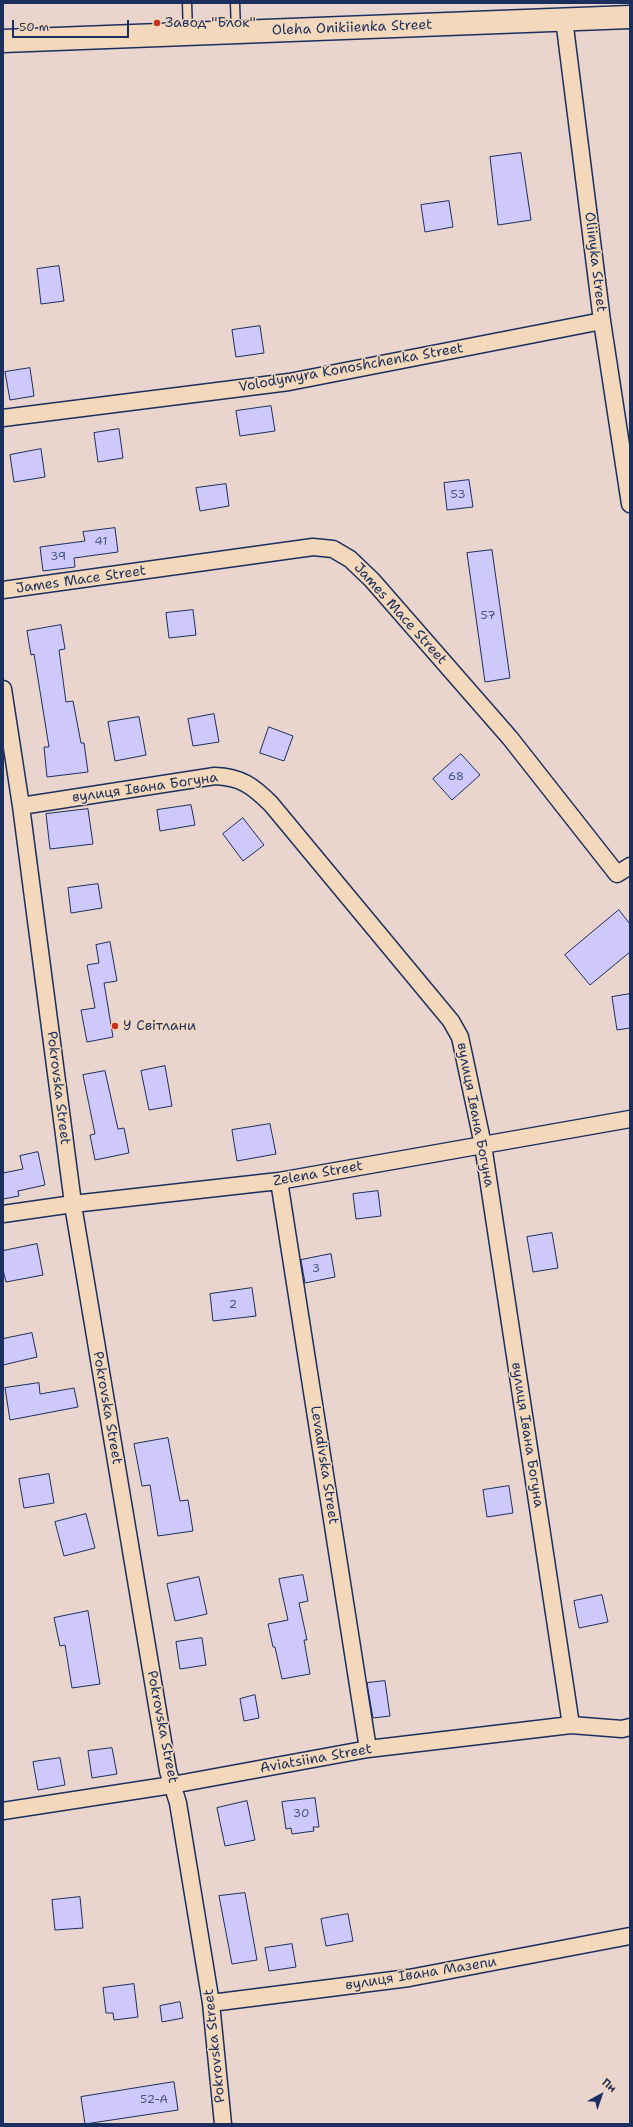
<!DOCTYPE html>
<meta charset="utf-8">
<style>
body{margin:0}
#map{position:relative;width:633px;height:2127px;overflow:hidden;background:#e9d4ce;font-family:"Shantell Sans",sans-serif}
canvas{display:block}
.frame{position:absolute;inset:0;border:4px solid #1b2f5e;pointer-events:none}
.north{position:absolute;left:581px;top:2075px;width:40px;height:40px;-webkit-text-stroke:3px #f4d8bb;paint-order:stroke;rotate:40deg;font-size:11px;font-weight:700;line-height:16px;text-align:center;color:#1b2f5e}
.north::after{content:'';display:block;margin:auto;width:14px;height:18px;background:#1b2f5e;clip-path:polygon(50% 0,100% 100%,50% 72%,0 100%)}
.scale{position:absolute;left:12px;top:20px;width:117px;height:18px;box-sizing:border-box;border:2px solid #1b2f5e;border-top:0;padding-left:5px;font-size:12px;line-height:14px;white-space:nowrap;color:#1b2f5e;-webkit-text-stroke:3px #f4d8bb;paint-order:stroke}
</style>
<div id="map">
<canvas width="633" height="2127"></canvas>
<div class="frame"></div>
<div class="north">Пн</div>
<div class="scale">50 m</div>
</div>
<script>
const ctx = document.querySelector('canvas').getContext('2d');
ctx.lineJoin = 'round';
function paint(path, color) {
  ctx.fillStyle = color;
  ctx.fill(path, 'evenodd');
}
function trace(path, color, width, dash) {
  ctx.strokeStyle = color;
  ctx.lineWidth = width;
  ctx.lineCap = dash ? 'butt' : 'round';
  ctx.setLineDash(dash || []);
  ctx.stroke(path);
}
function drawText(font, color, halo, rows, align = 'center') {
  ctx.font = font + ' "Shantell Sans",sans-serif';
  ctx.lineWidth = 3;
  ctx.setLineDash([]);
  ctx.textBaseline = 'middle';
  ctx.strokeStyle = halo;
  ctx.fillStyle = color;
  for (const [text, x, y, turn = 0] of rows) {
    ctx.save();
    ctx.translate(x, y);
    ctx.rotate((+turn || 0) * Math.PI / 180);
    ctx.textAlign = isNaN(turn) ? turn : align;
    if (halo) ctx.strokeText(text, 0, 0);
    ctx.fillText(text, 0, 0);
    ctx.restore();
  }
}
const building = new Path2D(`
 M521 153 531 220 498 225 490 157Z
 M449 201 453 227 425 232 421 205Z
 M59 266 64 301 41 304 37 269Z
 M260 326 264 353 236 357 232 330Z
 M30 368 34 396 10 400 5 372Z
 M271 406 275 431 240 436 236 411Z
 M119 429 123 458 98 462 94 433Z
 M41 449 45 477 14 482 10 455Z
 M469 480 473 507 447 510 444 483Z
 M226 484 229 506 200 511 196 488Z
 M115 528 118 552 74 558 75 567 43 571 40 547 85 541 83 532Z
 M492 550 510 678 485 682 467 553Z
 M193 610 196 635 169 638 166 613Z
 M61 625 65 649 59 650 66 702 73 701 81 743H84L88 772 47 777 44 747H49L34 654 31 655 27 631Z
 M214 714 219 742 193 746 188 719Z
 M139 717 146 755 115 761 108 722Z
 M269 727 293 736 284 761 260 753Z
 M461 754 480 775 452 800 433 779Z
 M191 805 195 825 160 831 157 810Z
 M88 809 93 844 50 849 46 814Z
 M243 818 264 845 243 861 223 834Z
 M98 884 102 908 71 913 68 888Z
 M619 910 630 924V952L590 985 565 955Z
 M110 942 117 981 104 983 113 1037 87 1042 81 1010 95 1008 87 965 99 963 96 945Z
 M630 994V1028L617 1030 612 997Z
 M165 1066 172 1106 149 1110 141 1071Z
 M105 1071 118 1129 124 1128 129 1153 95 1160 90 1135 95 1134 83 1075Z
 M270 1124 276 1154 237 1161 232 1130Z
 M38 1152 45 1185 18 1191 19 1196 3 1199V1173L23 1169 20 1156Z
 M378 1191 381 1216 356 1219 353 1194Z
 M552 1233 558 1268 533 1272 527 1237Z
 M37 1244 43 1275 6 1282 3 1270V1251Z
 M331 1254 335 1277 305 1283 301 1260Z
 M252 1288 256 1316 213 1321 210 1294Z
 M32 1333 37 1357 3 1365V1339Z
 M39 1383 40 1394 74 1388 78 1407 10 1420 5 1388Z
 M168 1438 180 1501 188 1500 193 1531 158 1536 150 1485 142 1486 134 1444Z
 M49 1474 54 1503 24 1508 19 1479Z
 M509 1486 513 1513 487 1517 483 1490Z
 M86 1514 95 1548 64 1556 55 1522Z
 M303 1575 308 1601 299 1603 307 1640H304L310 1674 282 1679 275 1647H273L268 1624 288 1620 279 1579Z
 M199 1577 207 1614 175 1621 167 1584Z
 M602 1595 608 1622 579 1628 574 1601Z
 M88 1611 100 1684 72 1688 65 1645 60 1646 54 1618Z
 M202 1638 206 1665 180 1669 176 1642Z
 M385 1681 390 1716 373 1718 367 1683Z
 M255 1695 259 1718 244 1721 240 1699Z
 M112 1748 117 1774 92 1778 88 1751Z
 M60 1758 65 1785 38 1790 33 1762Z
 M315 1798 319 1827H313L314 1831 292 1834 291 1828 286 1829 282 1802Z
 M247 1801 255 1840 225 1846 217 1808Z
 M245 1893 257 1960 232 1964 219 1896Z
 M80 1897 83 1928 55 1930 52 1900Z
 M348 1914 353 1941 326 1946 321 1919Z
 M292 1944 296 1967 269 1971 265 1948Z
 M134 1984 138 2017 114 2020 113 2013H106L103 1988Z
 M180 2002 183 2018 162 2022 160 2006Z
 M174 2082 178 2110 85 2124 81 2097Z`);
paint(building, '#cfc9fb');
trace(building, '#1b2f5e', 1);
const lane = new Path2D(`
 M187 3 188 33
 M235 3 236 31`);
const street = new Path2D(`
 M564 19 602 321 630 504
 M3 418 289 382 602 321
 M3 590 313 547 333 549 350 559 372 580 510 738 617 874 630 866
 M3 689 21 806 74 1211 168 1771 178 1803 211 2003 223 2124
 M21 806 215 776C241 777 253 786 271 804L451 1021 460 1037 483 1145 571 1725
 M279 1181 368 1749
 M3 1214 73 1204 279 1181 630 1119
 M3 1811 172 1785 368 1749 571 1725 622 1729 630 1727
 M211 2003 409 1978 630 1936`);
const primary = new Path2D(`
 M3 41 630 17`);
trace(lane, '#1b2f5e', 11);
trace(street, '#1b2f5e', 19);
trace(primary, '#1b2f5e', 25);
trace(lane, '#f4d8bb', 8);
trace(street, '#f4d8bb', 16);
trace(primary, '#f4d8bb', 22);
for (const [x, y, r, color] of [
 [157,23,4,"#c8321e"],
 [115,1026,4,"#c8321e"]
]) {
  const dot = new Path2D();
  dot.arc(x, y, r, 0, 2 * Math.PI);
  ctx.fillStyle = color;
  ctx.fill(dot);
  trace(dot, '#f4d8bb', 1.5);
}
drawText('12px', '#485685', null, [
 ["53",458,495],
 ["41",101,542],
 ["39",58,557],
 ["57",488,616],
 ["68",456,777],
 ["3",316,1269],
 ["2",233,1305],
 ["30",301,1814],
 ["52-А",154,2100]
]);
drawText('14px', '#1b2f5e', '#f4d8bb', [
 ["Завод \"Блок\"",165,23],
 ["У Світлани",123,1026]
], 'left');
drawText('14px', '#1b2f5e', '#f4d8bb', [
 ["Oleha Onikiienka Street",352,28,-2],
 ["Oliinyka Street",595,262,83],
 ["Volodymyra Konoshchenka Street",351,368,-10],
 ["James Mace Street",81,580,-8],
 ["James Mace Street",400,614,48],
 ["вулиця Івана Богуна",145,788,-8],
 ["Pokrovska Street",58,1088,83],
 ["вулиця Івана Богуна",475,1115,79],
 ["Zelena Street",318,1174,-10],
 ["Pokrovska Street",107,1408,80],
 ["вулиця Івана Богуна",527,1435,81],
 ["Levadivska Street",324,1465,81],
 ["Pokrovska Street",162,1727,79],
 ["Aviatsiina Street",316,1759,-10],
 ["вулиця Івана Мазепи",421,1974,-9],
 ["Pokrovska Street",215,2046,-96]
]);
</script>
